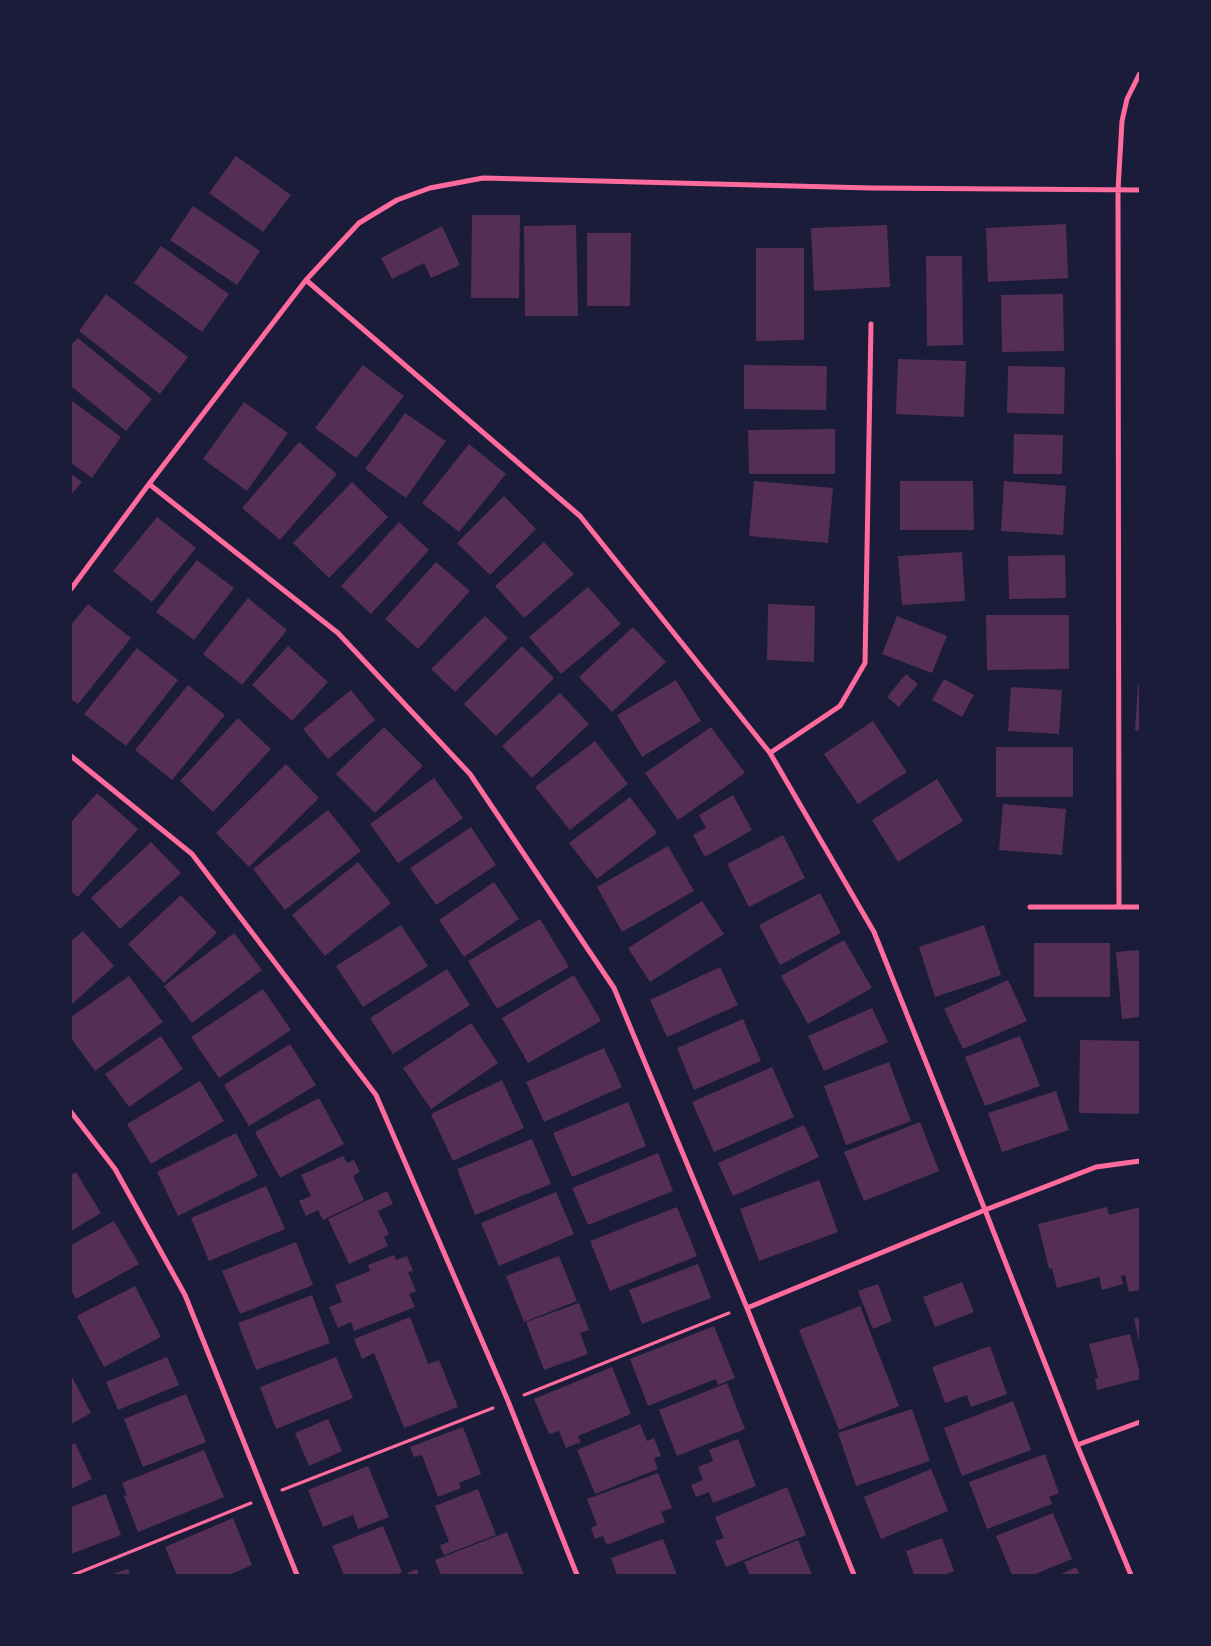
<!DOCTYPE html>
<style>
body{margin:0}
#map{position:relative;width:1211px;height:1646px;overflow:hidden;background:#1b1b3a;font-family:Helvetica,sans-serif}
canvas{display:block}
.frame{position:absolute;inset:0;border:72px solid #1b1b3a;pointer-events:none}
</style>
<div id="map">
<canvas width="1211" height="1646"></canvas>
<div class="frame"></div>
</div>
<script>
const ctx = document.querySelector('canvas').getContext('2d');
ctx.lineJoin = 'round';
function paint(path, color) {
  ctx.fillStyle = color;
  ctx.fill(path, 'evenodd');
}
function trace(path, color, width, dash) {
  ctx.strokeStyle = color;
  ctx.lineWidth = width;
  ctx.lineCap = dash ? 'butt' : 'round';
  ctx.setLineDash(dash || []);
  ctx.stroke(path);
}
paint(new Path2D(`
 M236 156 291 195 263 232 209 193Z
 M193 206 260 251 237 285 170 240Z
 M472 215H520L519 298H471Z
 M1066 224 1068 278 988 282 986 228Z
 M576 225 578 316H525L524 226Z
 M887 225 890 287 814 291 811 228Z
 M442 226 460 265 431 278 424 263 392 279 381 258Z
 M587 233H631L630 306H587Z
 M161 246 229 294 202 332 134 283Z
 M756 248H804V340L756 341Z
 M926 256H962L963 345 927 346Z
 M106 294 188 357 160 394 79 331Z
 M1063 294 1064 351 1002 352 1001 295Z
 M78 338 152 399 126 431 71 386V345Z
 M898 359 966 361 964 417 896 414Z
 M363 365 404 396 356 458 315 428Z
 M744 365 827 366 826 410 744 409Z
 M1008 366 1065 367 1064 414 1007 413Z
 M71 400 121 437 92 478 71 463Z
 M244 402 288 433 247 491 203 459Z
 M405 413 446 441 406 498 365 469Z
 M835 429V474H749L748 430Z
 M1014 434 1063 435 1062 474H1013Z
 M299 442 337 474 280 540 242 508Z
 M469 444 506 474 459 532 422 503Z
 M71 474 82 482 71 495Z
 M754 481 833 488 828 543 749 536Z
 M900 481H973L974 530H900Z
 M1004 481 1066 486 1063 535 1001 531Z
 M352 482 388 517 329 578 293 543Z
 M504 496 536 529 490 575 457 543Z
 M157 517 196 548 152 602 113 571Z
 M399 522 429 550 371 614 341 586Z
 M544 542 574 574 524 618 495 586Z
 M962 552 965 601 902 605 898 556Z
 M1065 555 1066 598 1009 599 1008 556Z
 M197 560 234 588 194 640 156 612Z
 M436 562 470 591 418 649 385 619Z
 M588 587 621 624 561 674 529 637Z
 M248 598 287 630 242 685 203 654Z
 M88 604 131 638 78 704 71 699V625Z
 M768 604 815 606 814 662 767 660Z
 M986 615H1069V669L987 670Z
 M485 616 508 638 455 692 431 669Z
 M897 616 947 636 932 673 882 654Z
 M633 627 666 662 612 712 579 677Z
 M288 646 328 682 292 721 252 685Z
 M522 646 554 678 496 736 464 704Z
 M137 648 178 680 126 746 84 714Z
 M906 674 918 684 899 707 887 697Z
 M944 679 974 695 962 717 932 700Z
 M676 680 701 721 642 757 617 715Z
 M188 685 225 715 172 780 135 750Z
 M1138 685H1140V731L1135 730Z
 M1011 687 1062 690 1059 734 1008 731Z
 M351 690 375 720 328 759 303 729Z
 M560 693 589 724 532 778 502 746Z
 M238 718 271 749 213 812 180 781Z
 M873 721 907 772 858 804 824 754Z
 M384 727 423 766 375 813 336 774Z
 M711 727 745 773 678 820 645 773Z
 M595 741 628 784 570 830 535 787Z
 M996 747H1073V797H996Z
 M286 764 319 798 249 867 216 833Z
 M434 778 463 818 398 863 370 824Z
 M937 779 963 821 898 862 872 820Z
 M97 793 138 829 78 897 71 891V822Z
 M733 795 752 830 705 857 693 835 706 828 699 815Z
 M630 797 657 833 597 879 569 843Z
 M1003 804 1066 809 1062 855 999 850Z
 M328 810 361 851 285 910 253 869Z
 M471 827 496 865 436 905 410 868Z
 M783 835 805 878 749 907 727 864Z
 M151 842 181 873 120 929 91 898Z
 M668 846 694 891 622 932 597 887Z
 M358 862 391 903 325 956 292 915Z
 M494 882 519 919 464 957 439 920Z
 M820 893 841 933 780 965 759 925Z
 M181 895 217 933 164 983 128 944Z
 M702 901 724 934 650 982 628 948Z
 M540 919 569 967 497 1009 468 961Z
 M401 925 428 966 363 1007 336 966Z
 M984 925 1001 975 935 997 919 947Z
 M83 931 114 966 71 1005V941Z
 M234 933 262 970 192 1023 164 986Z
 M844 940 872 988 808 1024 781 976Z
 M1034 943H1110V997H1034Z
 M1140 950V1017L1122 1019 1116 952Z
 M720 967 738 1005 667 1037 650 1000Z
 M447 969 470 1005 393 1054 370 1018Z
 M574 975 601 1021 528 1063 502 1018Z
 M129 976 163 1022 95 1071 71 1038V1017Z
 M1008 980 1027 1021 963 1049 944 1009Z
 M263 989 291 1030 219 1078 191 1037Z
 M872 1008 888 1042 824 1071 808 1036Z
 M743 1019 761 1061 694 1090 677 1048Z
 M471 1023 498 1063 431 1109 403 1068Z
 M161 1036 183 1069 129 1107 105 1074Z
 M1020 1036 1040 1086 985 1106 965 1057Z
 M1080 1040 1140 1041V1114L1079 1113Z
 M290 1044 316 1085 249 1126 224 1085Z
 M604 1048 622 1087 544 1122 526 1082Z
 M889 1062 911 1121 846 1145 824 1086Z
 M772 1067 794 1117 714 1152 692 1102Z
 M502 1080 524 1128 453 1161 431 1114Z
 M200 1081 224 1121 151 1164 127 1124Z
 M1056 1091 1069 1130 1002 1152 988 1113Z
 M319 1098 344 1144 280 1178 255 1132Z
 M628 1102 646 1146 572 1177 553 1133Z
 M920 1122 939 1171 864 1201 844 1152Z
 M804 1125 819 1157 733 1196 718 1163Z
 M236 1133 258 1176 178 1216 157 1172Z
 M532 1139 551 1184 475 1215 457 1169Z
 M658 1153 673 1191 588 1225 572 1188Z
 M343 1156 347 1163 354 1160 360 1172 353 1176 364 1200 323 1220 318 1210 306 1216 299 1201 311 1196 301 1175Z
 M76 1172 101 1213 71 1231V1175Z
 M819 1180 838 1232 759 1261 740 1209Z
 M266 1186 285 1229 209 1261 191 1218Z
 M387 1191 393 1204 378 1211 389 1234 384 1237 388 1246 349 1264 328 1219Z
 M556 1192 574 1234 499 1266 481 1223Z
 M677 1207 697 1256 610 1291 590 1241Z
 M1107 1207 1109 1215 1140 1207V1290L1129 1292 1125 1275 1121 1276 1123 1284 1102 1290 1099 1277 1057 1288 1052 1268 1049 1269 1038 1224Z
 M114 1221 139 1264 76 1299 71 1290V1245Z
 M296 1242 313 1285 240 1314 222 1271Z
 M394 1255 396 1260 407 1256 413 1271 408 1272 416 1291 409 1294 415 1307 354 1331 351 1322 338 1328 329 1307 342 1302 335 1285 370 1271 368 1265Z
 M559 1256 577 1301 524 1322 506 1276Z
 M698 1264 711 1298 642 1324 629 1290Z
 M962 1282 974 1312 935 1327 923 1297Z
 M878 1284 892 1321 873 1329 858 1291Z
 M135 1286 161 1337 104 1367 77 1316Z
 M312 1295 330 1343 256 1370 238 1323Z
 M579 1303 589 1330 580 1333 588 1354 544 1370 526 1322Z
 M860 1306 899 1406 839 1430 799 1330Z
 M410 1317 428 1364 439 1360 458 1407 404 1428 374 1353 362 1359 354 1339Z
 M1140 1317V1341H1139L1134 1319Z
 M714 1326 735 1378 718 1385 716 1379 648 1406 630 1359Z
 M1130 1334 1140 1374V1379L1097 1390 1095 1379 1098 1378 1089 1344Z
 M990 1346 1007 1394 971 1407 967 1395 945 1403 932 1367Z
 M167 1357 179 1385 118 1410 106 1382Z
 M336 1357 353 1398 276 1429 260 1387Z
 M612 1367 631 1414 578 1436 581 1442 566 1448 559 1431 549 1434 534 1399Z
 M71 1375 91 1413 71 1424Z
 M727 1383 745 1429 677 1456 659 1410Z
 M186 1394 206 1442 143 1467 124 1419Z
 M1013 1401 1031 1450 962 1476 944 1428Z
 M912 1409 930 1461 856 1486 838 1433Z
 M328 1419 342 1451 309 1466 295 1433Z
 M640 1424 647 1441 654 1438 661 1456 654 1458 658 1469 595 1494 577 1450Z
 M463 1427 481 1474 459 1483 461 1488 438 1497 422 1455 414 1457 410 1447Z
 M738 1439 756 1486 713 1503 709 1492 696 1497 691 1485 703 1480 698 1467 713 1461 709 1450Z
 M75 1443 92 1479 71 1489V1445Z
 M204 1450 224 1497 138 1532 124 1496 127 1495 122 1483Z
 M1045 1454 1059 1493 1049 1497 1052 1504 987 1529 969 1482Z
 M368 1466 389 1517 358 1529 353 1515 323 1527 308 1490Z
 M931 1469 948 1511 881 1539 864 1497Z
 M658 1473 672 1508 661 1512 665 1522 607 1545 603 1536 595 1539 591 1528 597 1525 587 1499Z
 M787 1487 806 1535 726 1567 715 1541 724 1538 715 1517Z
 M478 1489 496 1535 444 1555 440 1545 449 1542 435 1506Z
 M106 1494 121 1535 71 1554V1507Z
 M1053 1513 1072 1559 1033 1575H1012L996 1536Z
 M233 1518 252 1565 229 1575H177L165 1547Z
 M383 1526 402 1572 396 1575H344L332 1546Z
 M507 1532 524 1575H441L435 1560Z
 M942 1538 954 1571 944 1575H914L906 1551Z
 M663 1539 677 1575H617L611 1558Z
 M798 1540 812 1575H750L744 1562Z
 M1076 1567 1080 1575H1059Z
 M128 1569 130 1575H112V1574Z
 M417 1569 419 1575H403Z`), '#542f53');
trace(new Path2D(`
 M524 1395 729 1313
 M282 1490 493 1408
 M73 1575 251 1503`), '#ff6b9d', 3);
trace(new Path2D(`
 M306 280 580 516 770 753 874 932 985 1210 1077 1445 1131 1575
 M149 484 338 633 470 774 614 988 747 1308 854 1575
 M71 589 149 484 306 280 359 223 397 200 430 188 483 178 871 188 1140 190
 M770 753 840 706 865 663 871 324
 M71 756 192 854 376 1095 508 1401 577 1575
 M1030 907H1140
 M1119 907 1118 190 1122 121 1127 99 1140 73
 M71 1112 115 1169 185 1295 297 1575
 M747 1308 985 1210 1096 1167 1140 1161
 M1077 1445 1140 1422`), '#ff6b9d', 5);
</script>
